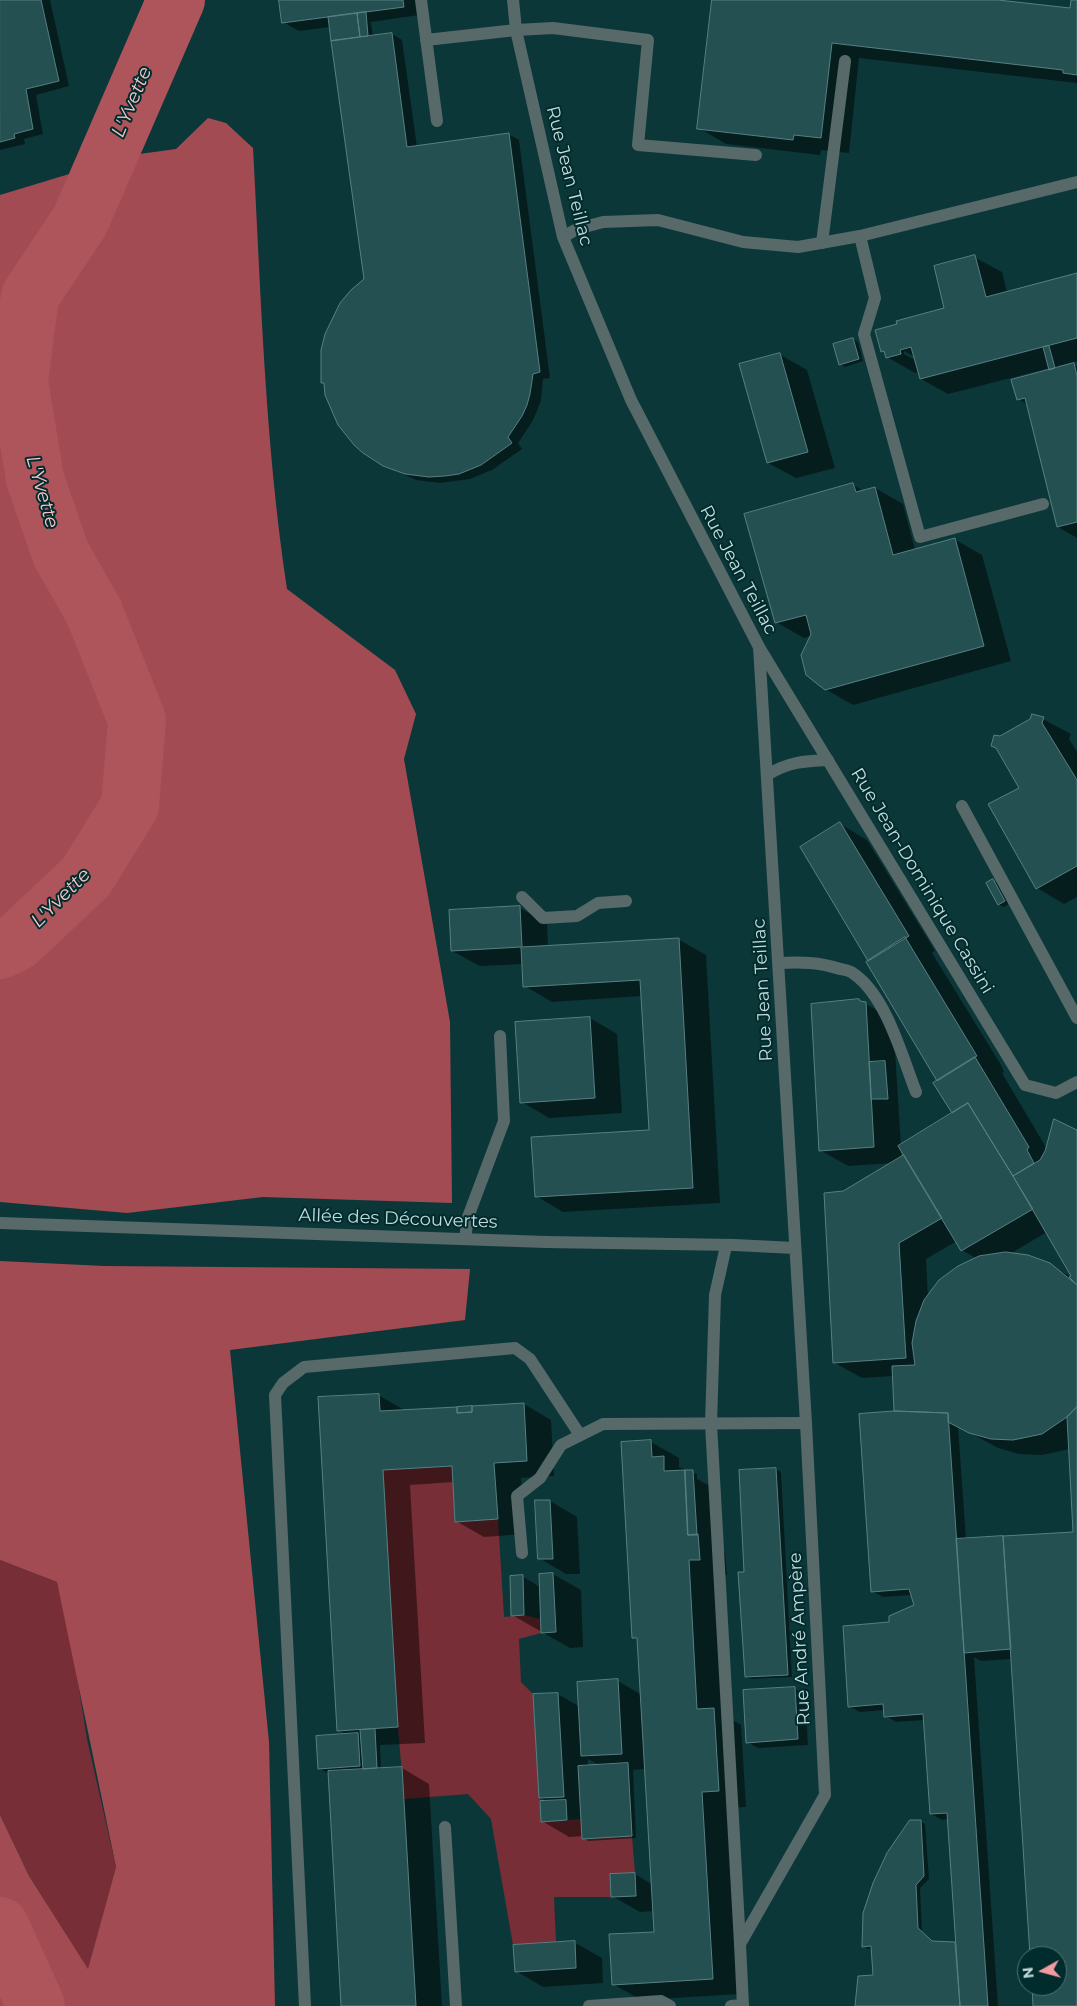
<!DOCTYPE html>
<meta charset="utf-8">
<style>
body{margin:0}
#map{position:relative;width:1077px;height:2006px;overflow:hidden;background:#0c3739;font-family:Montserrat,sans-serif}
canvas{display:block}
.north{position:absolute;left:1017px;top:1946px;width:50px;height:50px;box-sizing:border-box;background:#012c2e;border:1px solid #4f7273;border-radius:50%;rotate:263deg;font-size:14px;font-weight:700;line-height:20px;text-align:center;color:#c5dadb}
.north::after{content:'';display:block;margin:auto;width:18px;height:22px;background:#f49b9f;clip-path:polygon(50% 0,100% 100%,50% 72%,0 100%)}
</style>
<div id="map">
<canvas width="1077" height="2006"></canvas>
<div class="north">N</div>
</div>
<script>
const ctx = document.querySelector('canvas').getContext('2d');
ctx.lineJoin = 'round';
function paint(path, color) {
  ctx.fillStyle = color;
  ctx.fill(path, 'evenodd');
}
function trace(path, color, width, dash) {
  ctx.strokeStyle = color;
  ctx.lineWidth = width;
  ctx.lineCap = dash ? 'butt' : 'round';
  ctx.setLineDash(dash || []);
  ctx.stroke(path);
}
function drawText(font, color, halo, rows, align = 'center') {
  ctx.font = font + ' Montserrat,sans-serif';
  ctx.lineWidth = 4;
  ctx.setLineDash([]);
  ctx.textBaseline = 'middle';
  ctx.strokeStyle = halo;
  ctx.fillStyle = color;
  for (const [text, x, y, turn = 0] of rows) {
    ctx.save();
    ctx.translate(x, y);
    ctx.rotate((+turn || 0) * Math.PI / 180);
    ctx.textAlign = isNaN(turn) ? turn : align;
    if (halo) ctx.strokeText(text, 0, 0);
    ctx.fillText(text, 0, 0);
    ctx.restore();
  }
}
paint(new Path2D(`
 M452 1466 455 1522 498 1519 504 1617 524 1615 540 1619 541 1633 519 1639 521 1682 533 1694 541 1822 581 1819 582 1839 632 1836 635 1873 610 1874 611 1897H554L556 1942 513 1945 491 1819 468 1794 404 1799 398 1727 383 1470Z
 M0 1560 57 1582 73 1651 87 1739 116 1867 88 1970 29 1876 0 1815Z`), '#782e36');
paint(new Path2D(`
 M208 118 226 123 253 148C261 295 265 443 287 589L395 670 416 714 404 759 450 1022 452 1203 263 1197 127 1213 0 1202V195L132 155 176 149Z
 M0 1261 104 1266 470 1269 465 1320 230 1350 269 1742 275 2006H0V1815L29 1876 88 1969 116 1867 57 1582 0 1560Z`), '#a34b53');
paint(new Path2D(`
 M0 0H50L69 86 36 95 43 134 24 139 25 144 0 150Z
 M280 0H417L419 15 371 22 373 37 392 34 402 40 417 147 508 134 519 140 550 378 543 379 541 400 537 411 532 422 518 443 522 449 492 470 470 479 440 483 416 480 383 465 365 280 330 27 299 31 283 22Z
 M714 0H987L1071 10 1073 0H1077V83L859 58 849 153 821 150 820 155 726 144 699 128Z
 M974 257 1002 272 1007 292 1077 274V361L1058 366 1059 369 1073 365 1077 367V538L1058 527 1028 405 1018 399 1053 370 1050 368 948 394 921 379 919 372 915 373 887 357 886 353 882 351 898 325 946 308ZM904 351 915 357V360L904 354Z
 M853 339 858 342 863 361 845 367 840 364Z
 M779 354 807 370 835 468 796 478 768 463 741 365Z
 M853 485 864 491 875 488 903 504 915 550 954 539 982 555 1011 661 853 705 825 689 812 636 804 638 776 622Z
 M1043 719 1071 734 1069 739 1077 752V897L1064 904 1037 888 1021 788 1001 738Z
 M840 824 867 840 935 951 932 953 1001 1065 1004 1072 1002 1073 1047 1149 1077 1131V2006H1034L1033 1986H1057V1956H1031L1012 1659 981 1661 974 1657 998 2006H857L874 1976 873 1948 868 1949 863 1946 920 1821 925 1824 929 1879 920 1888 922 1932 933 1942 956 1943 948 1819 942 1820 931 1814 925 1720 896 1722 886 1716 885 1710 860 1712 849 1706 891 1624 915 1606 912 1595 883 1597 872 1591 895 1412 894 1376 862 1378 835 1363 844 1192 893 1163 848 1166 820 1150 859 1000 893 1019 901 1146 953 1114 939 1081 870 961ZM901 1147 906 1156 901 1158ZM1047 1232 1074 1279 1049 1264 1010 1254ZM957 1241 962 1250 977 1259 928 1297 926 1259ZM958 1426 998 1448 1019 1454 1042 1455 1070 1449 1075 1533 966 1540Z
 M993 881 998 883 1009 904 1004 907 999 905 988 884Z
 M520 908 547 923 548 947 678 939 706 955 720 1203 563 1212 536 1196 650 1131 642 996 552 1002 525 986 523 964 480 966 452 951Z
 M590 1018 617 1034 622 1113 549 1118 522 1102Z
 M378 1395 406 1411 524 1404 551 1420 554 1476 521 1478 525 1534 484 1537 456 1521 454 1482 410 1485 425 1743 380 1745 381 1769 402 1768 429 1784 442 2006H343L329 1774 319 1768 347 1735 339 1730Z
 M651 1442 679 1458V1467L697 1474V1479L712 1487 715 1545 725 1552 727 1575H716L724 1715 741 1725 746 1807 729 1808 740 1994 641 2000 613 1984 656 1933 654 1911 640 1912 612 1896 635 1874 653 1885 646 1769 633 1770 636 1838 588 1841 583 1836 569 1837 542 1821 548 1802 541 1798 558 1694 580 1707 618 1681 642 1695 638 1640 633 1637 622 1443ZM588 1759 601 1766 588 1767Z
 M776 1469 781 1472 792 1677 751 1679 746 1677V1573Z
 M550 1501 577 1517 580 1574H566L539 1558Z
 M553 1574 581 1590 583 1647 570 1648 512 1615 522 1576 540 1587V1575Z
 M795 1689 805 1695 808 1745 758 1748 747 1742Z
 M574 1942 602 1958 603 1983 543 1987 516 1971Z`), '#0007');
trace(new Path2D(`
 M0 950 18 941 86 877 130 806 137 720 94 612 61 554 35 479 19 381 30 296 80 221 176 0
 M0 1926 36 2006`), '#ae545b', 58);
const building = new Path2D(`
 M0 0H41L59 81 26 89 33 129 14 134 15 138 0 142Z
 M279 0H403L404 7 282 23Z
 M712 0H998L1070 8 1071 0H1077V75L1063 73V70L832 43 821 138 794 135 793 140 697 129Z
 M366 12 368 36 360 37 357 13Z
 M357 13 360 37 331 41 328 17Z
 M392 33 407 147 509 133 540 372 533 374 530 394 527 405 522 416 508 437 512 443 481 465 459 474 445 476 429 477 405 474 383 466 363 453 354 445 338 425 325 395 324 383H321V350L325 334 340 303 351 290 364 279 331 41Z
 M975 255 986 297 1077 273V338L920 379 911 347 900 350 901 354 886 358 884 351 881 352 875 330 897 324 896 321 944 308 934 266Z
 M853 338 859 359 839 365 833 344Z
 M1049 346 1055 368 1049 370 1043 347Z
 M780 353 808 452 767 463 739 364Z
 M1074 363 1077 376V522L1057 527 1025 398 1017 400 1011 380Z
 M853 483 856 492 875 487 893 555 955 538 984 646 825 690 806 675 801 655 811 634 806 615 775 623 744 514Z
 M1032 714 1044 717 1042 723 1077 780V866L1036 889 988 804 1019 788 996 748 991 746 994 735 1000 736 1030 719Z
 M840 822 909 936 868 961 800 847Z
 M993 879 1005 901 998 905 986 883Z
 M520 906 522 947 679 938 693 1188 535 1197 531 1137 649 1130 640 980 523 987 521 947 451 951 449 910Z
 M905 937 977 1056 937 1081 866 962Z
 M859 999 860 1001 866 1002 874 1147 819 1151 811 1004Z
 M590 1017 595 1098 520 1103 515 1022Z
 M975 1057 1029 1147 1027 1150 1034 1163 1013 1176 968 1103 952 1113 933 1083Z
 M885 1061 888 1099H871L869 1062Z
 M968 1103 1033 1209 961 1251 898 1146Z
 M1054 1119 1077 1130V1285L1069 1277 1071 1276 1013 1176 1040 1160 1045 1151Z
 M904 1155 942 1218 899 1243 906 1358 833 1363 824 1193 843 1191Z
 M1006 1252 1028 1255 1050 1263 1077 1285V1407L1067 1417 1042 1434 1013 1440 991 1439 969 1433 948 1422V1413L894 1411 892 1366 915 1365 912 1343 916 1321 924 1300 939 1280 958 1266 979 1256Z
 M379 1394 380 1411 457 1407V1413L472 1412V1406L524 1403 527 1461 494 1463 498 1519 455 1522 452 1466 383 1470 398 1727 337 1731 318 1397Z
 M472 1406V1412L457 1413V1407Z
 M1077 1407V2006H1033L1032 1986H1057V1956H1030L1003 1536 1073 1532 1067 1417Z
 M894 1411 948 1413 988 2006H960L947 1813 930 1814 923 1714 884 1717 883 1704 848 1707 843 1626 889 1622V1616L914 1605 909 1589 871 1592 859 1414Z
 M651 1440 652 1457 664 1456V1471L685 1470 688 1535 698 1534 700 1560H689L697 1709 714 1708 719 1791 702 1792 713 1979 612 1985 609 1934 654 1932 637 1638H632L621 1442Z
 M776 1468 788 1675 745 1677 738 1572H744L739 1470Z
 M685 1470H693L697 1535H688Z
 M535 1500H550L553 1559H538Z
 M1003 1536 1011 1649 964 1653 956 1539Z
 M553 1573 556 1632 541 1633 539 1574Z
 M523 1575 524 1615 511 1616 510 1576Z
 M618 1679 622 1754 581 1756 577 1682Z
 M795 1687 798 1739 746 1743 743 1690Z
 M558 1693 564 1797 539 1798 533 1694Z
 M375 1729 377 1768 363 1769 360 1730Z
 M358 1733 360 1766 318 1769 316 1736Z
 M628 1763 632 1836 582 1839 578 1766Z
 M402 1767 416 2006H341L328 1771Z
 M566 1800 567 1820 541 1822 540 1801Z
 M910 1820H921L924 1876 916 1885 918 1928 932 1941 955 1942 960 2006H855L858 1976 873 1975 871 1946 862 1947 863 1913 873 1883 887 1853Z
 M635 1873 636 1896 611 1897 610 1874Z
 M575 1941 576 1968 515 1972 513 1945Z`);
paint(building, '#255052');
trace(building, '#578082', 1);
trace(new Path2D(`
 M421 0 437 121
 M426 40 516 30 553 28 648 40 638 145 756 155
 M860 236 875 298 864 334 920 537 1043 504
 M822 243 845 61
 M759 647 1025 1085 1056 1093 1077 1082
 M767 775C788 762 804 761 828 760
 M962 806 1077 1018
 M779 963C801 962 819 962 840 969 845 970 851 971 854 974 886 996 902 1056 916 1092
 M465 1239 468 1217 504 1121 500 1036
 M726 1246 715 1295 711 1424 740 1944
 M522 1553 517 1496 540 1478 561 1445 603 1424 806 1423
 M445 1827 456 2006
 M305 2006 275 1395 283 1383 304 1367 515 1348 530 1359 580 1435
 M589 2006 661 2001 670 2006
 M731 2006 743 2005`), '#58696a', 12);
trace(new Path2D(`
 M513 0 516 30 563 237 631 400 759 647 806 1423 825 1795 740 1944 743 2006
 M563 237 577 229 603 222 658 220 743 242 798 247 860 236 1077 182
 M522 897 543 918 577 916 598 903 626 901
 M0 1223 546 1242 735 1245 794 1248`), '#58696a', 12);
drawText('18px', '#c5dadb', '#012c2e', [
 ["Rue Jean Teillac",569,176,76],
 ["Rue Jean Teillac",738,570,62],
 ["Rue Jean-Dominique Cassini",922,881,59],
 ["Rue Jean Teillac",763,990,-93],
 ["Allée des Découvertes",398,1219,2],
 ["Rue André Ampère",800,1639,-93]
]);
drawText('italic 19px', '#f9c5c7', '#012c2e', [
 ["L'Yvette",132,102,-67],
 ["L'Yvette",42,492,74],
 ["L'Yvette",61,898,-45]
]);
</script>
